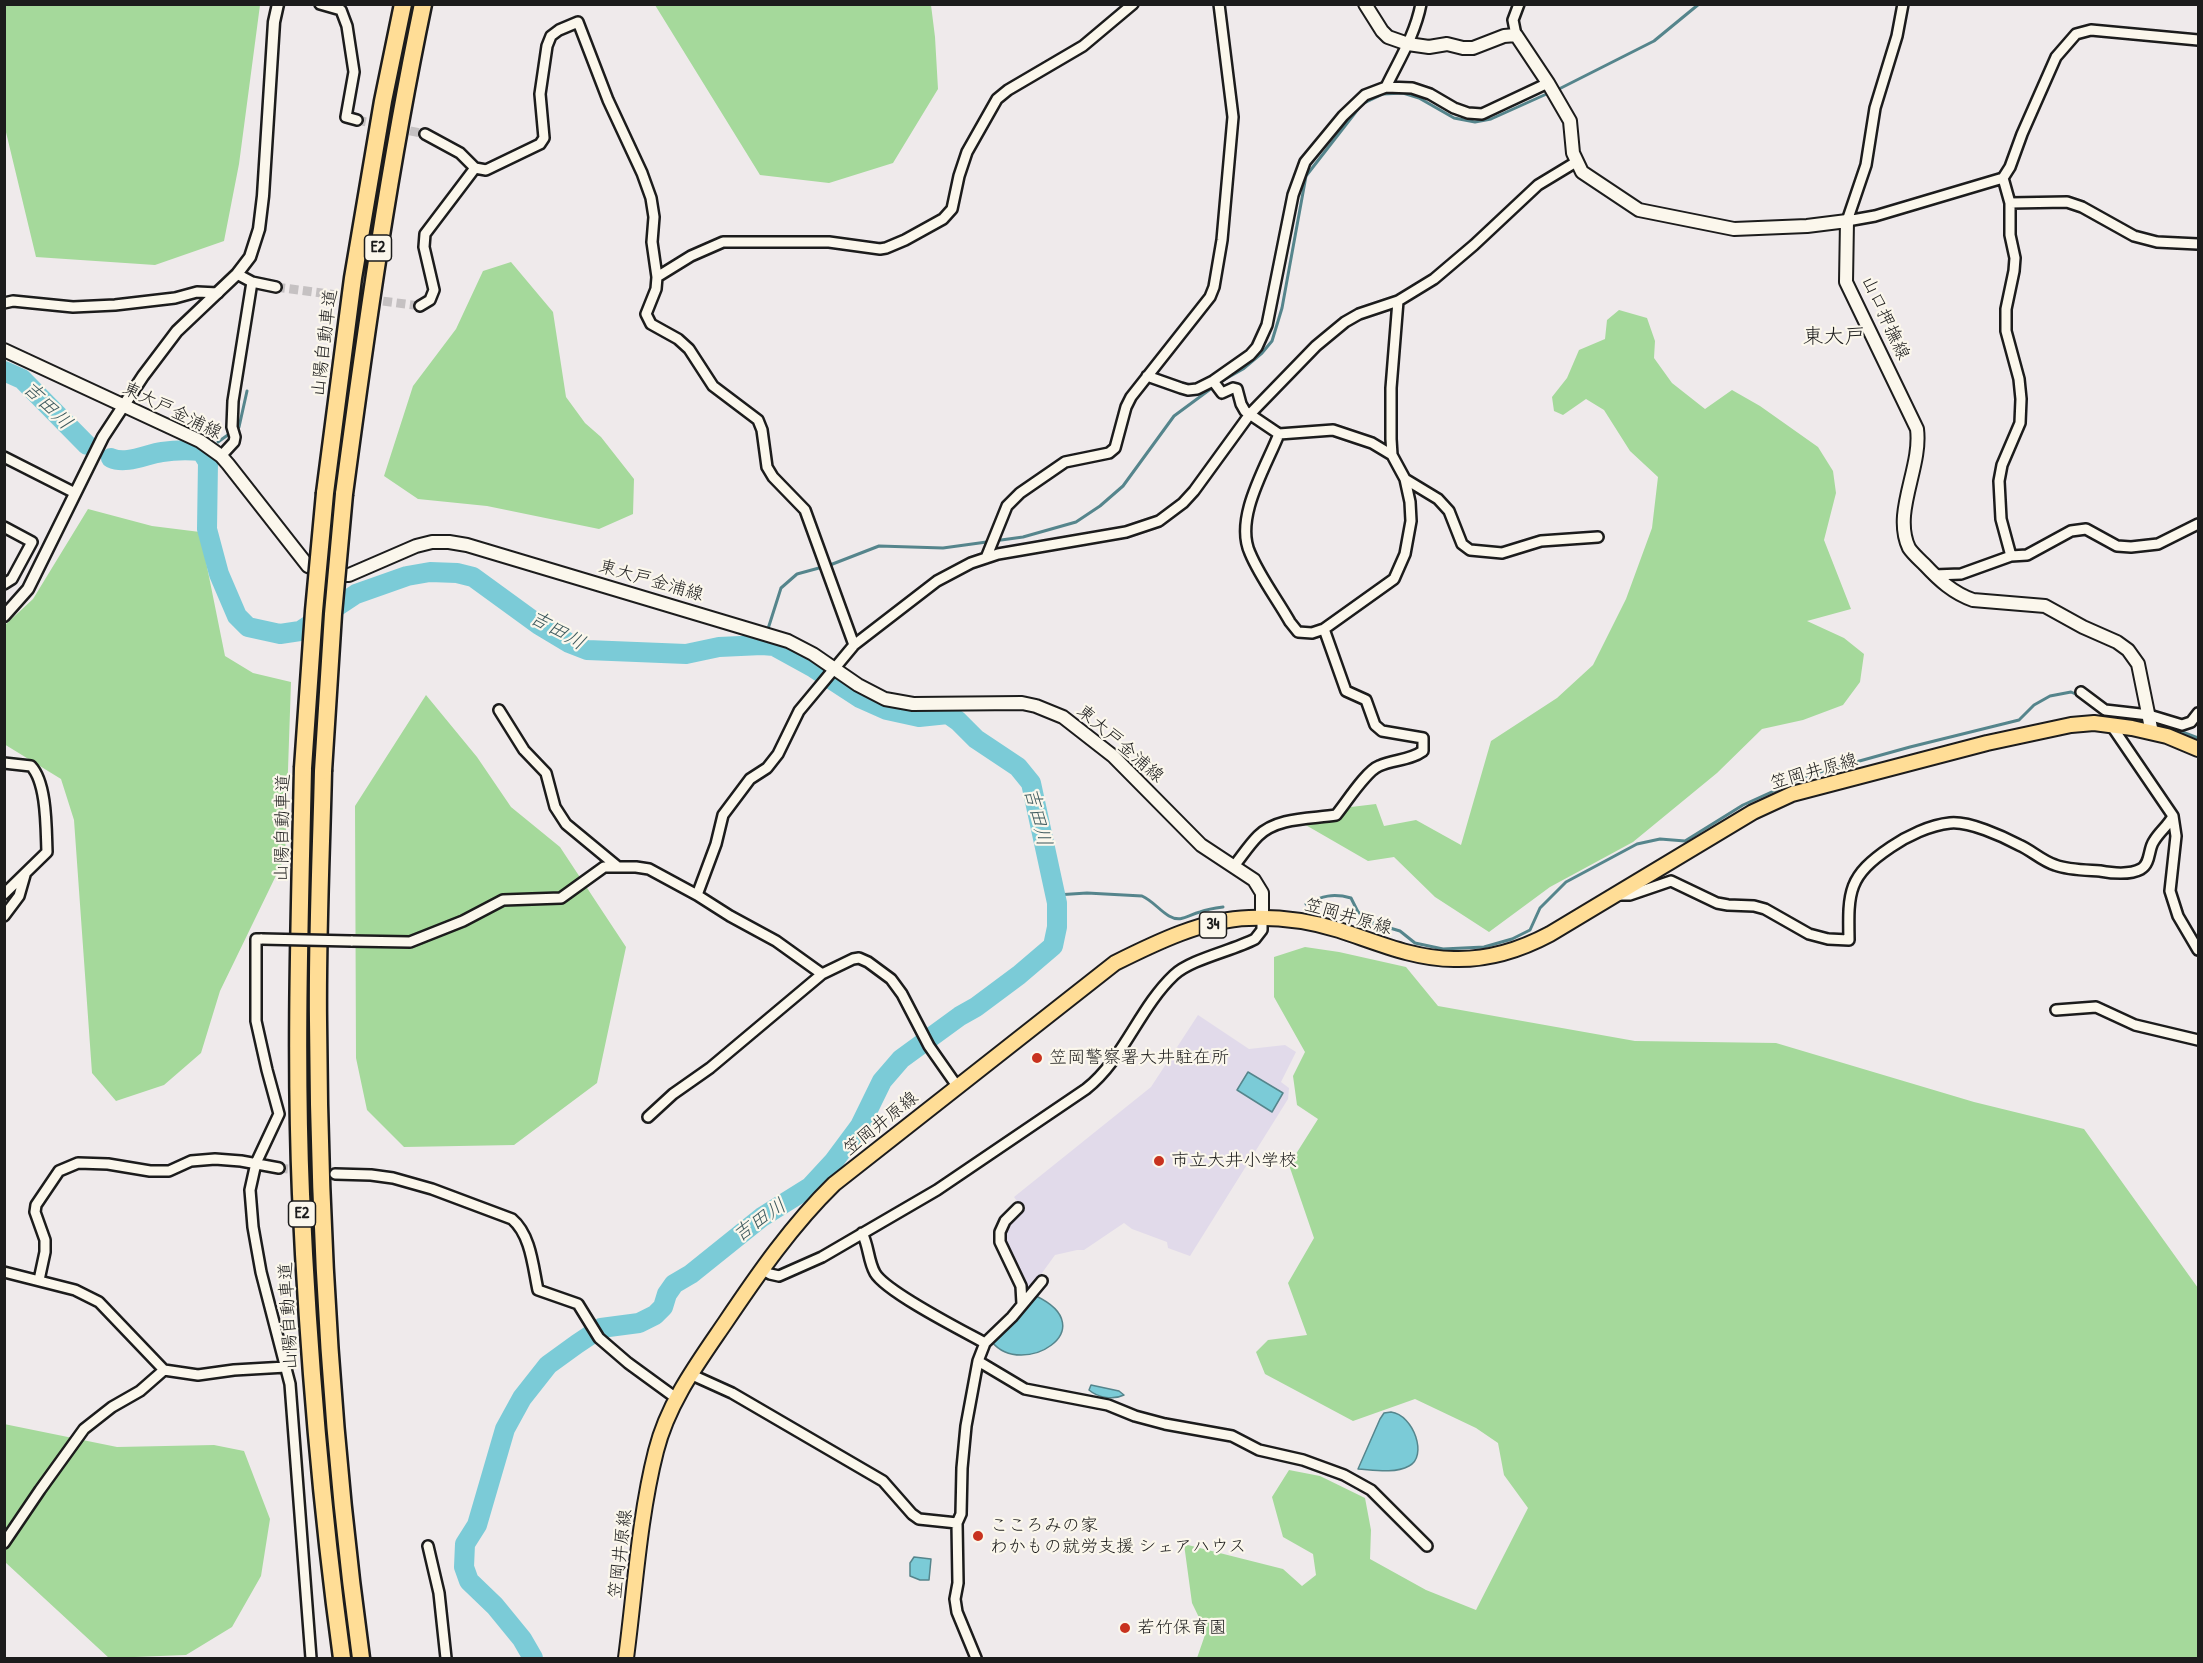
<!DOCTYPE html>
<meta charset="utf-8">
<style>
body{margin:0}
#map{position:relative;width:2203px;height:1663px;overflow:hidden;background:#efeaeb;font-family:"Patrick Hand",sans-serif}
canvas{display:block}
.frame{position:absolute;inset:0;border:6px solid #1c1c1c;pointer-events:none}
</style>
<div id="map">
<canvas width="2203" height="1663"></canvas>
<div class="frame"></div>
</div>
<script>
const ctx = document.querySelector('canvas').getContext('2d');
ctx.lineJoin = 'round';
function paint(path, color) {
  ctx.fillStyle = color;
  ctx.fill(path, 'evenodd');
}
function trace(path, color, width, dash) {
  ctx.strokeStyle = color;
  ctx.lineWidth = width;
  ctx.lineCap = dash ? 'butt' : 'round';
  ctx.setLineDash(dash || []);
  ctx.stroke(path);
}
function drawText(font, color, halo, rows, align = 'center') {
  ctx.font = font + ' "Patrick Hand","Klee One",sans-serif';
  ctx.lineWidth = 4.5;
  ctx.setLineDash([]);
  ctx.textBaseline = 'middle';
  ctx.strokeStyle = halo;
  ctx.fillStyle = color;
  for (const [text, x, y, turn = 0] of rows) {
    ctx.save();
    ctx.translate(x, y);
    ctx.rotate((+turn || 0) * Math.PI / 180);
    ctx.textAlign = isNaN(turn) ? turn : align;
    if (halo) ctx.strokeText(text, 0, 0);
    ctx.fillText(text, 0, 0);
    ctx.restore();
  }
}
paint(new Path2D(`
 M1198 1015 1249 1049 1285 1045 1296 1052 1281 1082 1289 1088 1288 1099 1190 1256 1168 1248 1167 1242 1132 1229 1124 1223 1084 1250H1077L1055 1255 1029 1291H1026L1004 1245V1233L1006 1225 1023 1209 1014 1197 1151 1087Z`), '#e1daea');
paint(new Path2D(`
 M4 5H260L239 164 224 241 155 265 36 257 5 128Z
 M655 5H931L935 37 938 89 893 163 829 183 760 175Z
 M511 262 553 312 566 397 585 423 601 437 634 479 633 514 599 529 487 506 418 499 384 476 413 386 456 329 483 271Z
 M1619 310 1647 318 1655 341 1654 358 1672 383 1705 409 1732 390 1760 406 1818 447 1833 471 1836 493 1824 540 1851 609 1807 621 1844 638 1864 654 1860 682 1843 705 1803 720 1762 729 1717 773 1633 842 1550 887 1489 932 1435 897 1394 857 1368 861 1297 820 1309 812 1376 804 1384 826 1416 820 1461 845 1491 741 1557 698 1593 665 1626 599 1652 528 1658 477 1630 451 1604 410 1586 399 1563 415 1554 411 1552 397 1567 378 1579 350 1605 339 1607 320Z
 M88 509 152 526 200 532 225 656 253 673 291 682 285 857 220 991 201 1053 164 1085 116 1101 92 1073 74 820 61 779 4 744 5 625 33 599Z
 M426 695 477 757 511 807 560 847 626 947 597 1083 514 1145 404 1147 367 1110 356 1058 355 806Z
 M1305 947 1339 952 1406 967 1438 1006 1635 1041 1776 1043 1974 1102 2084 1129 2198 1288V1658H1197L1206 1632 1192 1603 1184 1544 1283 1569 1302 1586 1316 1575 1313 1554 1283 1537 1272 1497 1289 1470 1320 1476 1365 1498 1371 1530 1370 1559 1426 1590 1476 1610 1528 1508 1504 1475 1498 1443 1476 1428 1415 1399 1353 1421 1265 1374 1256 1352 1268 1340 1307 1335 1288 1283 1314 1238 1289 1165 1318 1119 1297 1105 1293 1076 1305 1052 1274 997V957Z
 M4 1424 117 1447 214 1445 244 1451 270 1519 261 1576 232 1627 186 1655 109 1658 5 1562Z`), '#a5d99b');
const water = new Path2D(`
 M1248 1072 1283 1093 1272 1112 1237 1090Z
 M1036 1296C1105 1329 1022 1379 992 1342L1006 1330Z
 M1091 1385 1119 1391 1124 1395C1114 1400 1098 1398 1089 1390Z
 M1391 1412C1414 1415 1428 1457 1409 1466 1394 1474 1374 1470 1358 1469L1380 1419 1384 1413Z
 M914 1557 931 1559 929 1580H920L910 1576V1563Z`);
paint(water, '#7bcbd7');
trace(water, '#55858c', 1.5);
trace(new Path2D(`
 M1557 90 1654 41 1699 4
 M218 442 239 427 247 391
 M767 632 781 588 797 574 830 565 879 546 943 548 1023 537 1076 522 1100 506 1123 486 1174 416 1220 382 1243 369 1262 353 1272 341 1282 308 1306 176 1362 104 1383 94 1403 93 1419 98 1454 118 1475 122 1491 119 1551 92
 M2164 725 2198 738
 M1056 895 1087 893 1142 896C1153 901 1159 910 1169 916 1181 923 1188 915 1200 912 1208 909 1215 908 1223 907
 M1306 904C1322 896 1333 893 1351 898L1358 912 1373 923 1400 931 1415 943 1443 949 1484 947 1512 939 1530 930 1540 908 1566 882 1637 844 1660 839 1685 841 1743 805 1809 775 1910 747 2019 720 2034 705 2050 696 2071 692 2080 696`), '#55858c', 3);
trace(new Path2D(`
 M4 371 22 379 87 445
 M111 458C126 465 147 454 162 452 175 450 188 450 201 451L208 462 207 529 219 574 237 616 248 627 280 634 300 631 356 594 407 576 430 572 457 573 473 577 539 625 569 643 587 650 686 654 719 647 762 645 774 646 814 668 860 698 887 710 919 717 948 714 958 721 976 739 1018 767 1031 783 1057 903V927L1053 946 1019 975 976 1007 960 1016 901 1059 882 1081 860 1126 834 1161 810 1187 762 1217 691 1274 674 1284 667 1294 663 1307 655 1315 639 1323 601 1328 577 1344 548 1365 522 1398 505 1429 477 1525 465 1544 464 1567 469 1581 495 1606 522 1639 533 1658`), '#7bcbd7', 20);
trace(new Path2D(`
 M357 120 425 134
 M276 287 420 306
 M279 1168 335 1174`), '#c5c1c2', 9, [9, 4.5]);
const minor = new Path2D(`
 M320 4 341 10 347 26 354 72 346 117 357 120
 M1903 4 1897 36 1875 108 1866 165 1847 221 1875 216 2003 178 2010 167 2022 134 2056 57 2076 34 2091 30 2198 40
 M1516 35 1513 20 1519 4
 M1386 87C1399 60 1415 35 1421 4
 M425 134 460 153 475 168 486 170 540 144 544 138 540 94 547 46 551 36 559 30 578 22 608 100 642 173 651 198 654 217 652 242 657 277 656 289 646 314 651 324 678 339 689 349 713 386 758 420 762 430 767 467 773 477 805 510 854 645
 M2010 203 2067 202 2082 207 2134 236 2157 242 2198 244
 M237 274 252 282 276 287
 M657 277 691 256 723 242H829L880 249 886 248 905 240 943 219 952 209 959 176 967 152 997 99 1008 90 1083 46 1133 4
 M4 303 13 301 73 307 115 305 175 298 197 292 218 293
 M420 306 430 300 434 290 424 247 425 234 475 168
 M1147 376 1181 388 1188 390 1197 389 1213 381 1250 355 1257 347 1267 325 1293 195 1305 162 1343 116 1365 95 1386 87 1412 88 1430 94 1454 108 1468 113 1482 114 1548 83
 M1213 381 1222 393 1233 388 1237 389 1241 404 1245 411 1279 434 1333 430 1372 443 1392 455
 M1279 434C1266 467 1234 518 1250 553 1260 577 1277 599 1290 622L1298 632 1312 633 1324 629 1394 579 1405 554 1411 521 1410 502 1405 479 1392 455 1391 439V388L1398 301
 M221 456 234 442 235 437 232 427 233 401 252 282
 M4 457 75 493
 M1405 479 1438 499 1449 511 1462 544 1470 550 1502 553 1541 541 1598 537
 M4 527 32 542 12 579 4 584
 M2011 556 2027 555 2071 531 2086 529 2117 546 2131 547 2158 544 2198 524
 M986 558 1007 506 1020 493 1065 462 1109 453 1115 448 1126 407 1131 397 1210 297 1214 287 1222 240 1233 117 1219 4
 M1934 575 1961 574 2011 556 2001 519 1999 481 2002 465 2020 423 2021 399 2019 379 2006 331V309L2014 271 2015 258 2010 235V203L2003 178
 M2081 692 2105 710 2149 715 2182 725 2191 722 2198 713
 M499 710 524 750 546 773 555 807 566 824 618 867
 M2111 725 2173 816 2176 836 2170 891 2178 916 2198 950
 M4 763 31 766C47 783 46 828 47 852L4 894
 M1234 866C1242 856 1249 845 1258 836 1277 817 1311 819 1336 815 1346 803 1366 771 1379 766 1394 759 1409 761 1423 751V738L1382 731 1375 725 1366 700 1346 691 1324 629
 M697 895 716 844 723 815 750 779 767 768 778 754 799 711 854 645 937 581 971 563 998 554 1126 532 1159 521 1183 503 1194 491 1250 414 1316 346 1345 322 1359 314 1398 301 1434 279 1474 245 1538 185 1576 162
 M1617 895H1630L1671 881 1717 903 1728 905 1754 906 1765 909 1809 934 1828 939 1849 940C1848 891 1848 876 1891 847 1907 836 1930 825 1950 823 1969 821 2002 836 2019 845 2031 850 2042 861 2055 865 2068 870 2085 870 2100 871 2111 873 2130 875 2141 869 2151 863 2148 849 2154 841 2160 831 2168 826 2173 816
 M4 916 19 896 25 875
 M262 939H256V1021L267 1070 279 1114 256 1163 250 1190 253 1227 261 1272 290 1384 311 1658
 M351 941 410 942 463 921 503 900 561 898 604 867H636L649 869 697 895 730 916 776 941 822 974
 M2056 1010 2096 1007 2135 1025 2198 1040
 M648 1117 673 1094 710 1068 822 974 853 959 859 958 868 962 891 979 902 994 929 1046 957 1086
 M335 1174 371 1175 393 1178 432 1189 512 1219C531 1235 533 1267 538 1290L578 1304 599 1338 628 1363 676 1398
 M1018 1208 1005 1221 1000 1232V1242L1021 1286 1022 1304
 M862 1233C869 1246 868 1261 875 1273 886 1292 963 1331 985 1343
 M762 1269 770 1274 779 1276 822 1257 937 1190 1086 1089C1124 1059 1139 1008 1174 975 1191 959 1232 951 1255 939L1262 930V918
 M4 1272 75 1290 99 1302 164 1370 198 1375 234 1370 286 1367
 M39 1280 45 1252V1240L35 1212 36 1205 59 1171 78 1163 108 1164 150 1171H169L191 1161 215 1159 241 1161 279 1168
 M978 1361 1025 1389 1108 1405 1135 1416 1165 1424 1232 1436 1259 1450 1303 1460 1344 1475 1371 1490 1427 1546
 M690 1374 732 1393 883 1481 912 1514 919 1519 957 1523
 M4 1543 40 1490 84 1429 112 1407 140 1391 164 1370
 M428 1546 439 1593 446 1658
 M976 1658 957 1612 955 1599 958 1583 957 1523 961 1514 962 1468 966 1426 978 1361 985 1343 1012 1317 1042 1281`);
const tertiary = new Path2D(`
 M4 616 28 589 103 437 143 376 177 331 237 274 250 257 259 229 263 196 274 22 278 4`);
const secondary = new Path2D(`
 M1365 4 1382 31 1388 37 1408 44 1429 47 1447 44 1463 48H1473L1504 36 1516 35 1548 83 1570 121 1573 153 1582 172 1639 210 1734 229 1807 226 1847 221 1846 282 1917 429C1922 468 1892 512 1909 548 1913 554 1920 560 1925 565 1939 580 1953 593 1973 600L2045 606 2083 627 2117 642 2128 650 2138 664 2152 733
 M4 350 200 441 221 456 228 464 308 566 330 575H349L416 546 432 542H449L467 545 788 641 813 654 858 685 885 699 913 704 1022 703 1036 706 1063 717 1113 756 1201 845 1254 880 1262 893V918`);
const primary = new Path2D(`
 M626 1658C635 1590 639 1518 656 1451 668 1403 697 1364 725 1323 758 1274 792 1225 834 1184L1115 963C1155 943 1204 919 1249 918 1279 917 1310 921 1339 930 1376 942 1414 959 1454 959 1488 960 1520 950 1550 934L1753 812 1792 794 1987 743 2071 725 2094 723 2132 728 2167 736 2198 749`);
const motorway = new Path2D(`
 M325 493 353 278 383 101 403 4
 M344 494C366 329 389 167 423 4
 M303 768C300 910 295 1052 301 1194 308 1349 321 1504 342 1658
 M323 771C321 854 317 938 318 1021 319 1234 332 1448 361 1658`);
trace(minor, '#1c1c1c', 14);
trace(tertiary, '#1c1c1c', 15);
trace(secondary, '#1c1c1c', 16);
trace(primary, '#1c1c1c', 18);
trace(motorway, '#1c1c1c', 21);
trace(minor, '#fbf7ec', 9);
trace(tertiary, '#fbf7ec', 10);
trace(secondary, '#fbf7ec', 12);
trace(primary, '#ffdd96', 14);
trace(motorway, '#ffdd96', 16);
const minorBridge = new Path2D(`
 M262 939 351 941`);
const motorwayBridge = new Path2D(`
 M303 768 314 611 325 493
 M323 771 333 614 344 494`);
trace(minorBridge, '#1c1c1c', 14, []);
trace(motorwayBridge, '#1c1c1c', 21, []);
trace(minorBridge, '#fbf7ec', 9);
trace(motorwayBridge, '#ffdd96', 16);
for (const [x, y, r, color] of [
 [1037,1058,6,"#c8321e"],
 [1159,1161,6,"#c8321e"],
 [978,1536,6,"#c8321e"],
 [1125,1628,6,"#c8321e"]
]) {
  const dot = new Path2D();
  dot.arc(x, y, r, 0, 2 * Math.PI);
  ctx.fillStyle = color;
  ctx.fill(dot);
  trace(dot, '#fbf7ec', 2);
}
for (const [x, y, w] of [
 [378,248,27],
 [1213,925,27],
 [302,1214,27]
]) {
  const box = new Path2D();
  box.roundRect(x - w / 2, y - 13, w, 26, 4.5);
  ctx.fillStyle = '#fbf7ec';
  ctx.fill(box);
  trace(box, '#1c1c1c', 1.5);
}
drawText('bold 16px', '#1c1c1c', null, [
 ["E2",378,248],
 ["34",1213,925],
 ["E2",302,1214]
]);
drawText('18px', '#1c1c1c', '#fbf7ec', [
 ["山口押撫線",1885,318,65],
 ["山陽自動車道",325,343,-83],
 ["東大戸金浦線",172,411,26],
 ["東大戸金浦線",651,581,16],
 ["東大戸金浦線",1120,744,41],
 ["笠岡井原線",1814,772,-16],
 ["山陽自動車道",283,828,-89],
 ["笠岡井原線",1348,917,16],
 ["笠岡井原線",881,1124,-39],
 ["山陽自動車道",289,1316,-93],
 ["笠岡井原線",621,1554,-83]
]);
drawText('18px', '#1c1c1c', '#fbf7ec', [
 ["笠岡警察署大井駐在所",1049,1058],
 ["市立大井小学校",1171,1161],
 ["こころみの家",990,1526],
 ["わかもの就労支援 シェアハウス",990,1547],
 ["若竹保育園",1137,1628]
], 'left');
drawText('italic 20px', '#3d595d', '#fbf7ec', [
 ["吉田川",47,406,44],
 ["吉田川",557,631,29],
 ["吉田川",1037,817,76],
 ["吉田川",760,1221,-35]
]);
drawText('21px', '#1c1c1c', '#fbf7ec', [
 ["東大戸",1834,337]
]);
</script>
